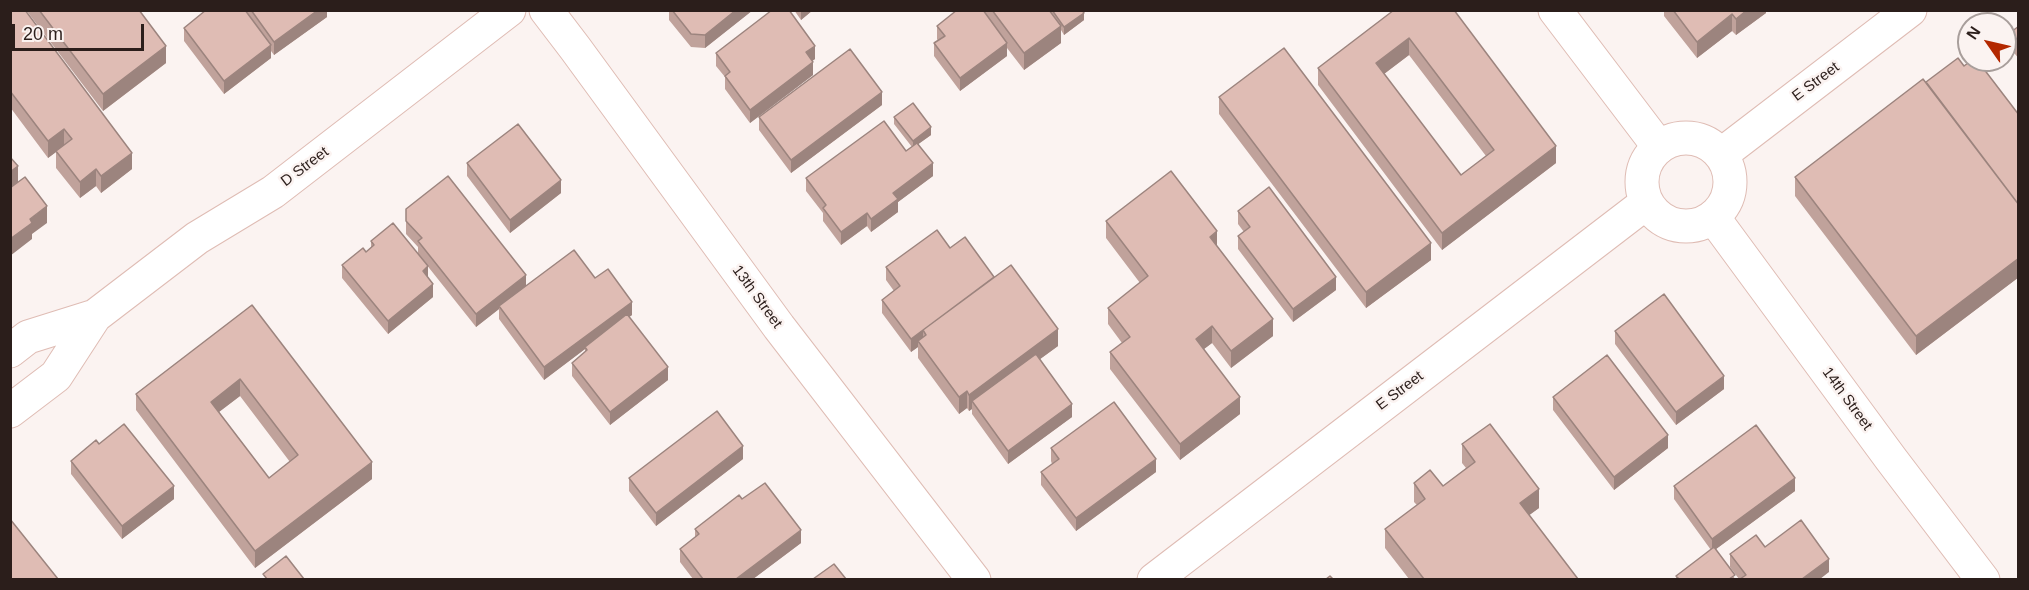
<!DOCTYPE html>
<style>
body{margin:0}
#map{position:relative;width:2029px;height:590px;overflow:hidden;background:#fbf3f1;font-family:Helvetica,sans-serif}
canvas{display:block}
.frame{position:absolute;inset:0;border:12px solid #2b1e1b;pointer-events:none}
.north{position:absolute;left:1957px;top:12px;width:60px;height:60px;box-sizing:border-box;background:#fbf3f1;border:2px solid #a89e9b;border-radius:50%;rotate:304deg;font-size:16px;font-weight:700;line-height:24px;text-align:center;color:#2b1e1b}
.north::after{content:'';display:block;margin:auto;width:21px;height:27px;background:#b32800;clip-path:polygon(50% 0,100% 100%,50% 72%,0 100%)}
.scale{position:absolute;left:12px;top:24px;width:132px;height:27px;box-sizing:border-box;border:3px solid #2b1e1b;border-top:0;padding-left:8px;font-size:18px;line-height:21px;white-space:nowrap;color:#2b1e1b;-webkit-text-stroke:4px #fbf3f1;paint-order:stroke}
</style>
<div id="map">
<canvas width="2029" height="590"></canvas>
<div class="frame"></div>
<div class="north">N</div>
<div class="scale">20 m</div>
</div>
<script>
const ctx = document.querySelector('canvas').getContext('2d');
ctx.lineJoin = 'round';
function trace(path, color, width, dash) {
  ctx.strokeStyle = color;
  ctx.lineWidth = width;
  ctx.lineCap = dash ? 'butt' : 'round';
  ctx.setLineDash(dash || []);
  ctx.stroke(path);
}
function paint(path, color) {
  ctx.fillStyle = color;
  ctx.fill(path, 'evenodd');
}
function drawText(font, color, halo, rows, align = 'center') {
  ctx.font = font + ' Helvetica,sans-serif';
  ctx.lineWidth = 5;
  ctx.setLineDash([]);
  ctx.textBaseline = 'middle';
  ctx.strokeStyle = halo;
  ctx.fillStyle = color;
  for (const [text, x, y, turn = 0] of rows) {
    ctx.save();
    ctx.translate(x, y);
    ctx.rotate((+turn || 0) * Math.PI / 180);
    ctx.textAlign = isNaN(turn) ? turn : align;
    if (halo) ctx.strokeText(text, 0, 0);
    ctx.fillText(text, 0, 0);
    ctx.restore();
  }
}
const street = new Path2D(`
 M546 10 575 48 779 327 974 580
 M1555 10 1659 147
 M1713 217 1891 459 1983 580
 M10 351 28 337 95 316 197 238 273 192 509 10
 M10 411 56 376 95 316`);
const secondary = new Path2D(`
 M1642 182a44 44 0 1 1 88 0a44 44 0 1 1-88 0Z
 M1722 154 1910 10
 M1154 580 1646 203`);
trace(street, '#dfbcb4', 35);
trace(secondary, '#dfbcb4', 35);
trace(street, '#fff', 33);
trace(secondary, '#fff', 33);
paint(new Path2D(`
 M10 10 132 169 101 193 96 186 80 198 56 168V152L48 158 10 107Z
 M26 10H139L166 63 103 111Z
 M206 10H327V17L274 55 271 51V58L224 94 184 41V28Z
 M669 10H753L705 48 691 47 669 20Z
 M794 10H813L801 20Z
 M957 10H1082L1084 20 1064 35 1061 30V43L1024 70 1007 48V56L960 91 934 56V43L938 41 937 39V26Z
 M1394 10 1556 163 1442 250 1318 85V68ZM1409 55 1486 156 1461 175 1384 74Z
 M1664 10H1766V13L1736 35 1732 31 1697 58 1664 16Z
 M2019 13V59L2011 49V32L2017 28V15Z
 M716 53 815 59 812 61 813 75 750 123 725 89V77L716 66Z
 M1964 66 2019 115V277L1916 355 1795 196V177L1926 82Z
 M1219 97 1431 260 1366 308 1219 114Z
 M882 105 791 173 759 130V117Z
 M894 117 931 135 918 144 933 176 898 202V212L871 232 867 226 841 245 823 221V213L806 191V178L906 151 912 147 894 124Z
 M467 163 561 193 510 233 467 176Z
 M406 209 526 286 595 278 632 315 629 317 668 380 610 425 572 376V363L585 352V349L544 380 499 319V309L476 327 418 254V247L406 234Z
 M1238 211 1336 290 1293 322 1238 249V236L1244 232 1238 224Z
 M1106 221 1217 246 1273 336 1231 368 1212 343 1204 349 1240 414 1180 460 1110 369V352L1122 343 1108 324V308L1140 283 1106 238Z
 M371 241 428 277 433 297 388 334 342 278V265L366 252 371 247Z
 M950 248 994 277 1058 346 1040 359 1072 417 1008 464 972 414V409L969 411 967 408 959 414 918 358V347L911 352 882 313V300L894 291 886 280V267Z
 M252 305 372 479 255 568 136 410V394ZM240 396 290 462 269 478 219 412Z
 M1615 331 1724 389 1676 425 1615 344Z
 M1553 397 1668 448 1614 490 1553 410Z
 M99 444 174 499 122 539 71 474V461Z
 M1462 444 1539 508 1529 515 1578 579H1409L1385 548V529L1417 505 1414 502V483L1443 486 1466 468 1462 463Z
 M1051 448 1156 472 1076 531 1041 485V472L1052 464 1051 461Z
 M743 459 656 526 629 491V478Z
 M1674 486 1795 491 1716 549 1735 579H1676V576L1711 550 1674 499Z
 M742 499 801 543 753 579H693L680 562V549L695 537V529Z
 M1765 547 1829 572 1739 579 1730 567V554Z`), '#c0a29b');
paint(new Path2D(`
 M318 10H327V17L274 55V42Z
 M736 10H753L705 48V35Z
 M803 10H813L801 20V12Z
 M1747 10H1766V13L1736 35V19Z
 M1084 13V20L1064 35V27Z
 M1732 14V31L1697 58V42Z
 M1061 26V43L1024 70V53Z
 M1409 38V55L1376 80V63Z
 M1007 43V56L960 91V78Z
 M271 45V58L224 94V81Z
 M166 46V63L103 111V94Z
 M815 46V59L806 65V52Z
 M813 62V75L750 123V110Z
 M882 92V105L791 173V160Z
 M931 127V135L913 148V141Z
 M64 129V146L48 158V141Z
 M1556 146V163L1442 250V233Z
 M132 153V169L101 193V176Z
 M933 163V176L898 202V212L871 232V219L893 193Z
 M18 166V183L10 189V172Z
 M96 169V186L80 198V182Z
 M561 180V193L510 233V220Z
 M47 206V223L32 234V239L10 256V239L30 219Z
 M867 213V226L841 245V232Z
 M1217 231V248L1210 237Z
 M1431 243V260L1366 308V292Z
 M2019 258V277L1916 355V336Z
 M428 266V279L423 271Z
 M526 275V289L499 306V309L476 327V314Z
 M1336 277V290L1293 322V309Z
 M433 284V297L388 334V321Z
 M632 302V315L586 349 585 347V349L544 380V367Z
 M1273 319V336L1231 368V351Z
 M1212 326V343L1196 355V339Z
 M1058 329V346L976 406 972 401V409L969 411V395Z
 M923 330V343L918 341V347L911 352V339Z
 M668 367V380L610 425V412Z
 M1724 376V389L1676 425V412Z
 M240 379V396L211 418V402Z
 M967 391V408L959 414V397Z
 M1240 397V414L1180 460V444Z
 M1072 404V417L1008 464V451Z
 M1668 435V448L1614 490V477Z
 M743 446V459L656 526V513Z
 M1156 459V472L1076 531V518Z
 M372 462V479L255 568V551Z
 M1795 478V491L1712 552V539Z
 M174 486V499L122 539V526Z
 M1539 489V508L1520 522V503Z
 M801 530V543L753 579H736Z
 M1829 559V572L1820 579H1802Z`), '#9c847e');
const building = new Path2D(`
 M10 10H25L132 153 101 176 96 169 80 182 56 151 72 139 64 129 48 141 10 91Z
 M39 10H139L166 46 103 94Z
 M206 10H245L271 45 224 81 184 28Z
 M251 10H318L274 42Z
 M672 10H736L705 35 691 34Z
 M772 10H789L815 46 806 52 813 62 750 110 725 76 730 72 716 53Z
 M957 10H983L1007 43 960 78 934 43 945 36 937 26Z
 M992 10H1049L1061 26 1024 53Z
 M1052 10H1082L1084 13 1064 27Z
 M1394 10H1454L1556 146 1442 233 1318 68ZM1409 38 1494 150 1461 175 1376 63Z
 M1673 10H1747L1736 19 1732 14 1697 42Z
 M2019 26V42L2011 32Z
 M1284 48 1431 243 1366 292 1219 97Z
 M850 49 882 92 791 160 759 117Z
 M1958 58 1964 66 1972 60H1977L2019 115V205L1926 82Z
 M1923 79 2019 205V258L1916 336 1795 177Z
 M913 103 931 127 913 141 894 117Z
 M884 121 906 151 917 143 933 163 893 193 898 199 871 219 867 213 841 232 823 208 826 205 806 178Z
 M518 124 561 180 510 220 467 163Z
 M10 157 18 166 10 172Z
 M1171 171 1217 231 1210 237 1273 319 1231 351 1212 326 1196 339 1240 397 1180 444 1110 352 1130 337 1108 308 1148 276 1106 221Z
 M448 176 526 275 476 314 418 241 422 238 406 221V209Z
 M25 177 47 206 30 219 32 223 10 239V188Z
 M1269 187 1336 277 1293 309 1238 236 1250 227 1238 211Z
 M393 223 428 266 423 271 433 284 388 321 342 265 363 248 366 252 374 245 371 241Z
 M937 230 950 248 965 237 994 277 911 339 882 300 900 286 886 267Z
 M574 250 595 278 608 269 632 302 544 367 499 306Z
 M1011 265 1058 329 969 395 967 391 959 397 918 341 926 335 923 330Z
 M1664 294 1724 376 1676 412 1615 331Z
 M252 305 372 462 255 551 136 394ZM240 379 298 455 269 478 211 402Z
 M627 314 668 367 610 412 572 363 587 350 585 347Z
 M1036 354 1072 404 1008 451 972 401Z
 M1607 355 1668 435 1614 477 1553 397Z
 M1114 402 1156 459 1076 518 1041 472 1059 459 1051 448Z
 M717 411 743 446 656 513 629 478Z
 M124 424 174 486 122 526 71 461 96 440 99 444Z
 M1490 424 1539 489 1520 503 1578 579H1424L1385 529 1425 499 1414 483 1430 470 1443 486 1475 462 1462 444Z
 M1756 425 1795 478 1712 539 1674 486Z
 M765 483 801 530 736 579H703L680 549 699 534 695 529 739 495 742 499Z
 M10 519 58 579H10Z
 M1801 520 1829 559 1802 579H1740L1746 575 1730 554 1756 535 1765 547Z
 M1714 547 1735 575 1729 579H1679L1676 576Z
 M286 556 304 579H267L263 574Z
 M834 564 846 579H813Z
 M1330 576 1333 579H1326Z`);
paint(building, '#dfbcb4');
trace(building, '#9c847e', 1.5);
drawText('15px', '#2b1e1b', '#fbf3f1', [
 ["E Street",1816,82,-37],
 ["D Street",305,167,-37],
 ["13th Street",757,297,54],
 ["E Street",1400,391,-37],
 ["14th Street",1847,399,54]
]);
</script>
